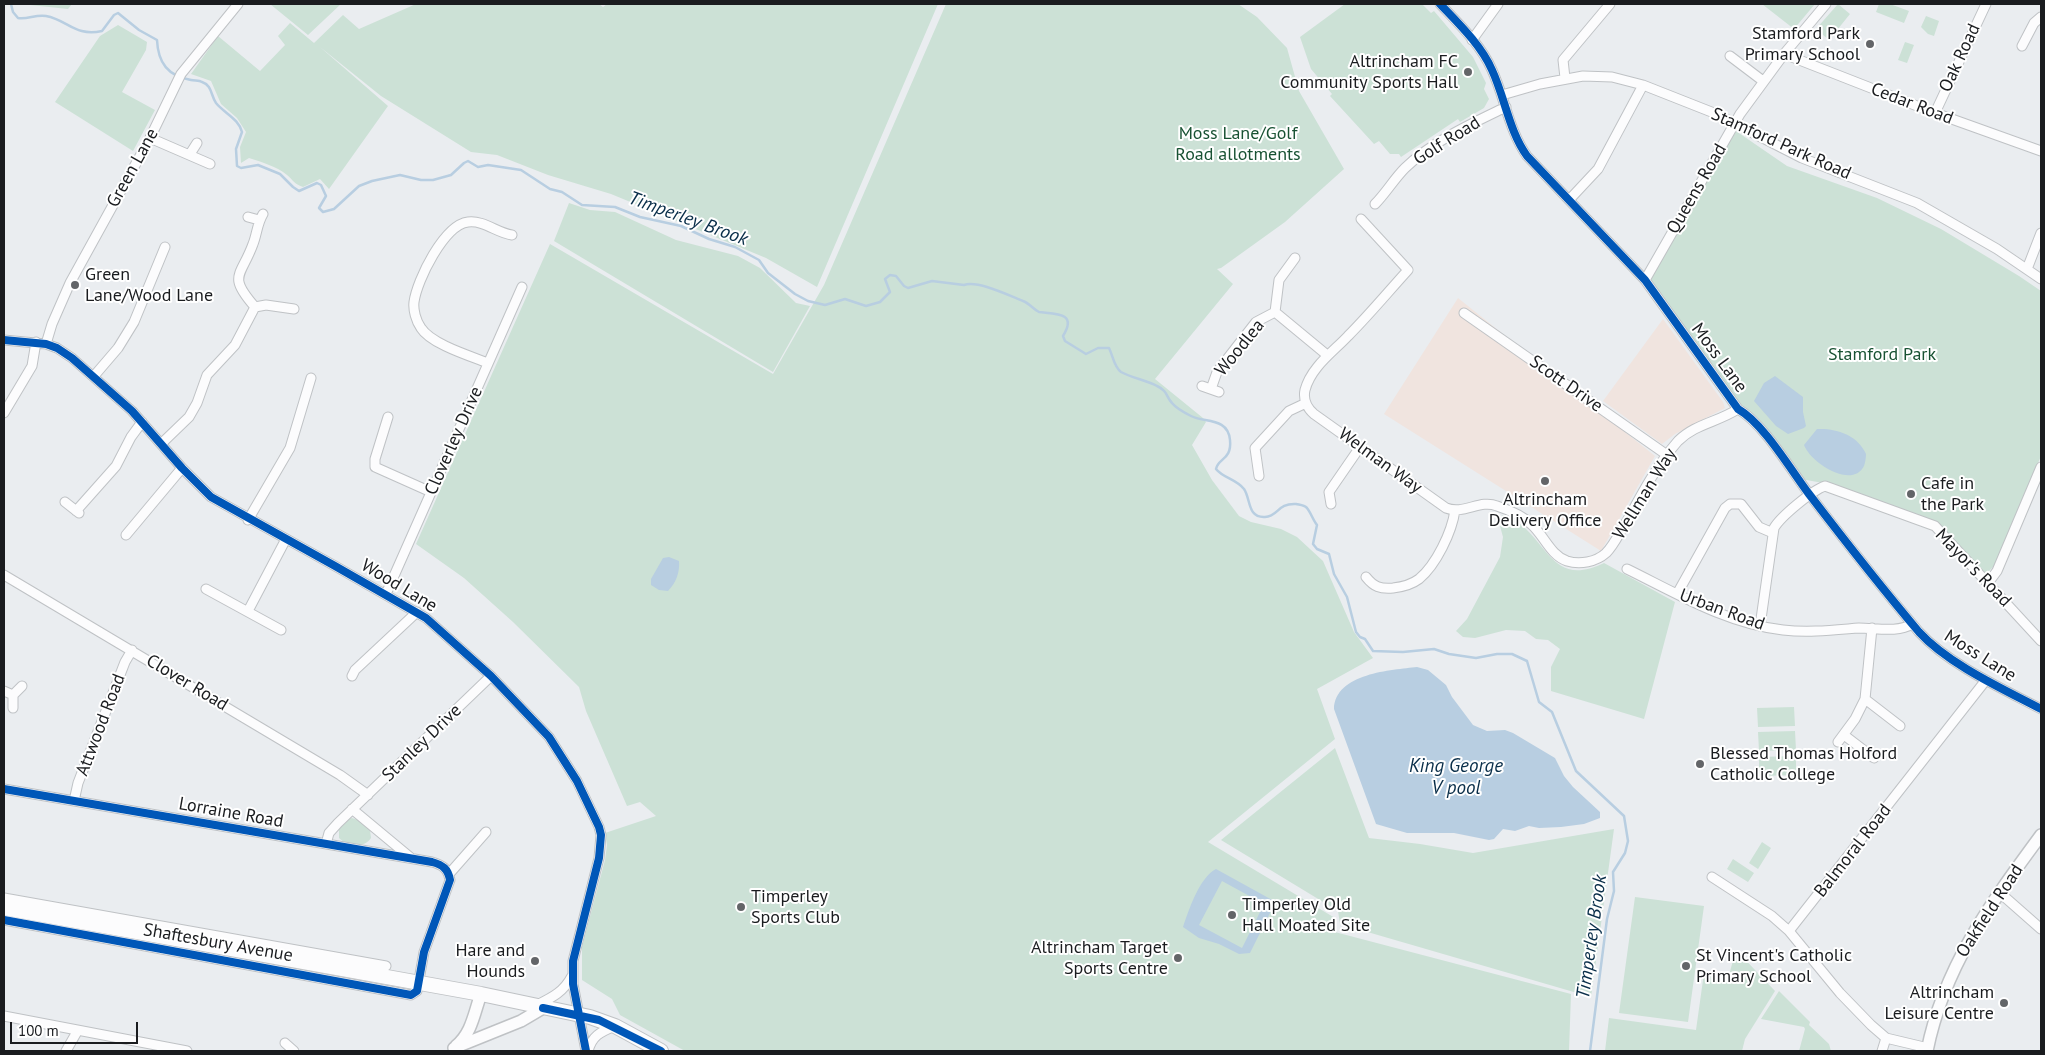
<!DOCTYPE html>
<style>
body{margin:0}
#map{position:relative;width:2045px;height:1055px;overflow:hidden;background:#eaedf0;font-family:"PT Sans",sans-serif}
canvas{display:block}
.frame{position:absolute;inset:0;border:5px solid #1a1c1f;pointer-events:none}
.scale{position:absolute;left:10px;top:1022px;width:128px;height:22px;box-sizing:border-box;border:2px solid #1a1c1f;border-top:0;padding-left:6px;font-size:15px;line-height:18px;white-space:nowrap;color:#1a1c1f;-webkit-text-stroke:4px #fff;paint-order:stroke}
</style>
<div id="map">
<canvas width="2045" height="1055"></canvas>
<div class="frame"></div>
<div class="scale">100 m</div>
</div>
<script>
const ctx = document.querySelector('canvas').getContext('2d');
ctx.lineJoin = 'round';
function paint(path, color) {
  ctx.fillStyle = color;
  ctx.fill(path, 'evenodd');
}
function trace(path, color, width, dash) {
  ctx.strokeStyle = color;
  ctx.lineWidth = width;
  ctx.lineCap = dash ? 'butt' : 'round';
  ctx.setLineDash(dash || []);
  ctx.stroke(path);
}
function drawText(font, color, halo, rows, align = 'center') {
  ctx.font = font + ' "PT Sans",sans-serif';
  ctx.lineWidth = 4;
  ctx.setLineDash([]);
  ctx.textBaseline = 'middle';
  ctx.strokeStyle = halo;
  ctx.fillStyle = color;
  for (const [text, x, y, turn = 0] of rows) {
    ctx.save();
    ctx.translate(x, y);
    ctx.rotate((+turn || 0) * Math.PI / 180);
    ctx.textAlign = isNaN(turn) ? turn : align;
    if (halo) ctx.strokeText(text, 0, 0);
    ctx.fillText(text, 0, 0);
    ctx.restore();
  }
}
paint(new Path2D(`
 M1458 298 1655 456 1601 551 1384 414Z
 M1663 319 1723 402 1725 408 1675 434 1662 444 1603 401Z`), '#f0e4df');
paint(new Path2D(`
 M21 4H72L68 9Z
 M270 4H341L308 35Z
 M416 4H599L603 7 607 4H938L817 287 766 258 611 194 548 175 497 155 471 152 381 96 320 47 388 106 329 189 320 179 303 187C294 184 293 180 287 175 276 166 261 162 249 158L241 163 240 147 246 132 237 118 221 104 211 81 191 74 218 36 260 71 285 45 278 36 290 23 314 43 343 15 359 29Z
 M946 4H1238L1257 17 1287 48 1299 91 1344 169 1285 222 1221 268 1217 269 1233 284 1155 379 1203 418 1206 422 1192 445 1212 480 1239 516 1251 522 1281 529 1297 537 1323 561 1354 632 1373 658 1317 689 1335 739 1208 842 1335 918 1331 931 1571 994 1569 1051H685L620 1015 612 999 582 980V947L605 860 607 845 605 833 656 816 640 802 627 806 586 711 579 687 513 622 464 578 416 544 550 244 773 374 824 285Z
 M1345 4H1422L1431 13 1434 11 1473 57 1486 83 1484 89 1489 99 1484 108 1460 122 1458 119 1401 157 1399 154H1390L1379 141 1374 144 1330 96 1332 94 1311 69 1300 37Z
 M1762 4H1815L1794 29Z
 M1838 4 1850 14 1829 40 1816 29Z
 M1879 4H1890L1909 11 1904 23 1876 12Z
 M1926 16 1939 21 1934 36 1928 34 1921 27Z
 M118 25 147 42 146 50 122 92 155 110 133 151 55 102 100 36Z
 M1905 42 1914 45 1907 63 1898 60Z
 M1736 131 1787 166 1877 198 1941 229 2019 276 2041 291V456L1996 564 1984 576 1944 532 1823 483 1801 479 1720 379 1649 279Z
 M569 203 590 210 615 212 676 240 738 256 760 268 796 303 810 306 773 372 554 241Z
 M1502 515C1508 517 1514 519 1519 523 1549 546 1555 587 1604 563L1675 602 1644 719 1551 691V667L1560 649 1548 640 1536 639 1525 631 1506 630 1475 638 1463 637 1456 631 1467 619 1500 557 1503 537 1500 526Z
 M1794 707 1795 726 1758 727 1757 708Z
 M1795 731 1796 750 1759 751 1758 732Z
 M1335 748 1369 838 1420 844 1473 853 1614 829 1591 997 1340 924 1338 911 1221 840Z
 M1796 756V775L1759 776V757Z
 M352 818 358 820 370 830 371 838C364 849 347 846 339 838V827L348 819Z
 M1762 842 1771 848 1758 869 1749 863Z
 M1733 859 1754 873 1748 882 1727 869Z
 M1635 897 1704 906 1688 1022 1619 1013Z
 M1736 950 1775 991 1745 1039 1742 1051H1605L1609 1018 1696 1030 1704 973 1729 975Z
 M1779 991 1810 1022 1809 1025 1829 1044 1831 1051H1799L1805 1029 1804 1027 1761 1019Z`), '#cce1d6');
paint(new Path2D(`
 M1775 376 1803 397V412L1806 426 1804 428 1788 434 1776 426 1754 401 1764 383Z
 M1817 429C1836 428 1858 435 1866 454 1866 458 1865 463 1864 466 1852 490 1810 462 1804 445Z
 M669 557 679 561C680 572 676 583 668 591L659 590 651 585V579L663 558Z
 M1417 667 1428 670 1446 685 1452 697 1473 725 1487 731 1505 730 1513 733 1555 758 1564 776 1573 787 1600 812V818L1584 824 1561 827 1539 828 1529 826 1515 831 1503 829 1494 839 1489 840 1454 833H1407L1376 824 1334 709C1335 673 1392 670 1417 667Z
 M1216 869 1274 901 1273 907 1250 953 1239 954 1219 944 1199 938 1183 927C1189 909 1200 877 1216 869ZM1222 881 1264 904 1242 948 1199 925Z`), '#b8cee1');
trace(new Path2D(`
 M11 4 13 12 18 18C27 20 36 14 46 16 68 20 75 37 102 31L114 15 118 13 139 30 157 40C158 63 168 76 191 80 195 81 199 80 202 82 212 85 211 96 216 103 224 113 239 119 242 132L236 149 237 166 241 168 258 165 280 174 293 187 299 191 317 183 321 185 326 196 319 208 323 212 334 209 359 186 372 181 400 175 421 180H433L451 175 464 163 468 161 478 167 488 165 521 170 550 189 562 192 582 205 615 207 640 217 681 226 709 239 735 247 759 260 768 273 795 294 808 301 825 305 845 299 866 306 880 302 890 292 885 279 890 275 896 276 904 286 908 288 932 281 964 285C978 280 1010 296 1023 301 1029 303 1033 309 1039 312 1055 314 1078 312 1063 336L1065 341 1086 354 1098 348H1109C1113 356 1114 367 1121 372 1132 378 1146 380 1157 386 1168 391 1166 397 1172 403 1176 408 1185 413 1191 416 1204 423 1228 417 1230 440 1232 460 1218 458 1216 469 1223 478 1236 479 1244 489 1251 499 1247 518 1265 517 1279 516 1277 503 1296 504 1300 505 1304 505 1307 508 1311 513 1313 520 1317 525L1313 544 1317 549 1329 554 1334 574 1347 597 1356 632 1360 637 1365 639 1373 651 1403 652 1434 649 1449 654 1476 658 1497 654H1512L1527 661 1539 702 1552 712 1576 771 1624 816 1628 841 1625 853 1613 872 1614 891 1607 919 1590 1051`), '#b8cee1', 2.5);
const minor = new Path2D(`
 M1440 4C1459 24 1481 45 1492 70 1505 98 1509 131 1527 156L1645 280 1738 409C1764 424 1790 469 1809 494 1845 541 1881 587 1919 632 1948 664 2003 689 2041 709
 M1472 40 1498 4
 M2022 46 2034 23 2041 17
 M1784 54 1935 113 2041 151
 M1730 56 1763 81
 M1565 78 1563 60 1610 4
 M1502 95 1540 84 1583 76 1612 77 1643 85 1714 113 1802 158 1917 203 1997 249 2041 279
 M1935 113 1986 4
 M150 138 210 164
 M190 154 197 143
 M1569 200 1598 169 1643 85
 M1375 204C1386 193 1394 179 1405 168 1433 141 1471 124 1506 107
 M248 217 259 220
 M1361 219 1408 270C1388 292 1369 315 1348 336 1333 352 1311 367 1305 390 1303 399 1307 408 1314 414L1446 508C1464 515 1480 499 1497 506 1509 510 1522 515 1531 524 1544 535 1550 555 1567 561 1580 565 1596 562 1606 553 1615 544 1620 531 1627 521 1642 493 1657 465 1678 441 1695 424 1718 422 1738 409
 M2027 269 2041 233
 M1645 280 1740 114 1784 54 1826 4
 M255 307C227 275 241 277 253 244 257 234 257 224 263 214
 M1275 312 1327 355
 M1275 312 1279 280 1295 258
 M1464 313 1667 455
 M4 340 46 344 57 348 72 358 132 411 182 468 211 497 335 566 426 618 491 676 549 737 577 781 599 827 601 835 599 858 573 961V984L586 1051
 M46 344 52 324 70 283 150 138 181 74 238 4
 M488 363C470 356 431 344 421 328 416 321 413 310 414 302 417 280 444 225 468 222 484 220 497 233 512 235
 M94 376 118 348 134 322 165 247
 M1202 386 1219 392
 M1211 389 1217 372 1256 322 1275 312
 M4 413 32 366 36 342
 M388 417 375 459V467L431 492
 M161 444 189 417 197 403 207 375 235 345 255 307 266 305 294 309
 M1259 476 1255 448 1289 411 1306 403
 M65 502 79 513
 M1331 504 1329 492 1360 447
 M76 511 116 466 131 437 142 422
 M248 520 290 448 311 378
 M126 535 182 468
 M1627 569C1676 593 1727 624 1783 630 1809 633 1834 630 1859 628 1876 628 1898 633 1912 624
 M4 575 340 775 368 795
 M1366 577C1374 587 1380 589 1393 588 1402 587 1411 585 1419 579 1436 565 1452 532 1455 510
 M1988 583 1997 571 2041 467
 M206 589 281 630
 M386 594 522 287
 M1677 594 1725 508 1730 504H1741L1759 527 1773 533
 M248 611 286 539
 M1760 626 1774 528C1781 516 1813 490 1825 486L1935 526 2041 641
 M352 676 355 670 417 612
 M4 691 13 695
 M1865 699 1900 726
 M13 708V695L22 686
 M1844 735 1874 758
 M1838 742 1855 719 1865 699 1872 628
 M4 789 432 862C443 865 448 869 450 880L424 952 417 991 411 995 4 920
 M74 801 78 783 125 662 132 650
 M352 809 411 858
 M326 844 329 833 338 823 491 676
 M449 874 486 832
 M1712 877 1772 916 1789 931 1840 993 1871 1025 1886 1038 1928 1048
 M1999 892 2041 929
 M4 898 386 966
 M1789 931 1986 680
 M535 1006C551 998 563 993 572 976
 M4 1016 187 1051
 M285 1043 294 1051
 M66 1051 78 1030
 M588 1051C592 1036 600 1032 615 1026
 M1882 1051 1886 1038`);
const major = new Path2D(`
 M456 1046C472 1033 474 1013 481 994
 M454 1048 521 1021 543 1008
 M1927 1051C1944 966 1991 903 2041 835`);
const highway = new Path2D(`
 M4 908 481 994 590 1017 615 1026 661 1051`);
trace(minor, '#bfc2c5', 11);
trace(major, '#bfc2c5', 14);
trace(highway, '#bfc2c5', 16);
trace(minor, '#fcfcfd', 9);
trace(major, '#fcfcfd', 11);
trace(highway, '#fcfcfd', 14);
trace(new Path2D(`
 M1440 4C1459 24 1481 45 1492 70 1505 98 1509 131 1527 156L1645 280 1738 409C1764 424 1790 469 1809 494 1845 541 1881 587 1919 632 1948 664 2003 689 2041 709
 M4 340 46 344 57 348 72 358 132 411 182 468 211 497 335 566 426 618 491 676 549 737 577 781 599 827 601 835 599 858 573 961V984L586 1051
 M4 789 432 862C443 865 448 869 450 880L424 952 417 991 411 995 4 920
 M543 1008 599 1020 661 1051`), '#0057b8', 8);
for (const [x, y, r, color] of [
 [1870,44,5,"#636568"],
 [1468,72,5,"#636568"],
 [75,285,5,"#636568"],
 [1545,481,5,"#636568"],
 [1911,494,5,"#636568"],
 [1700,764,5,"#636568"],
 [741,907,5,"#636568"],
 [1232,915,5,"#636568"],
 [1178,958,5,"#636568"],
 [535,961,5,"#636568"],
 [1686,966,5,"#636568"],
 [2004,1003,5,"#636568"]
]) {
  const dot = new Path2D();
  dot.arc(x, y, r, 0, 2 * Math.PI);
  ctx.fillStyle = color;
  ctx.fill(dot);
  trace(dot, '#fff', 2);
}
drawText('18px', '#1a1c1f', '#fff', [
 ["Stamford Park",1860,34,"right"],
 ["Primary School",1860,55,"right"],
 ["Altrincham FC",1458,62,"right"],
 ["Community Sports Hall",1458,83,"right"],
 ["Green",85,275],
 ["Lane/Wood Lane",85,296],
 ["Cafe in",1921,484],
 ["the Park",1921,505],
 ["Altrincham",1545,500,"center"],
 ["Delivery Office",1545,521,"center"],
 ["Blessed Thomas Holford",1710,754],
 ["Catholic College",1710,775],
 ["Timperley",751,897],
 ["Sports Club",751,918],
 ["Timperley Old",1242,905],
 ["Hall Moated Site",1242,926],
 ["Altrincham Target",1168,948,"right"],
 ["Sports Centre",1168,969,"right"],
 ["Hare and",525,951,"right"],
 ["Hounds",525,972,"right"],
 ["St Vincent's Catholic",1696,956],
 ["Primary School",1696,977],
 ["Altrincham",1994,993,"right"],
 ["Leisure Centre",1994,1014,"right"]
], 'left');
drawText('18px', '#1a1c1f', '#fff', [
 ["Oak Road",1960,58,-65],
 ["Cedar Road",1912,104,21],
 ["Golf Road",1447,141,-32],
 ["Stamford Park Road",1781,144,24],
 ["Green Lane",133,168,-61],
 ["Queens Road",1697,189,-60],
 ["Woodlea",1240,348,-51],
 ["Moss Lane",1719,358,54],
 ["Scott Drive",1566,384,35],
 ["Cloverley Drive",454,441,-66],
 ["Welman Way",1380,461,36],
 ["Wellman Way",1645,494,-58],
 ["Mayor's Road",1973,568,46],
 ["Wood Lane",399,586,31],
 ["Urban Road",1722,610,20],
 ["Moss Lane",1980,656,32],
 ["Clover Road",187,683,31],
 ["Attwood Road",101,725,-69],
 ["Stanley Drive",422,743,-44],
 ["Lorraine Road",231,813,10],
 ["Balmoral Road",1853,851,-52],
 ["Oakfield Road",1990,911,-57],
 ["Shaftesbury Avenue",218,943,10]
]);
drawText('18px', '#185233', '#fff', [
 ["Moss Lane/Golf",1238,134],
 ["Road allotments",1238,155],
 ["Stamford Park",1882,355]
]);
drawText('italic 19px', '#092e49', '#fff', [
 ["Timperley Brook",688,219,20],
 ["King George",1456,767],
 ["V pool",1456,789],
 ["Timperley Brook",1592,937,-82]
]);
</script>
